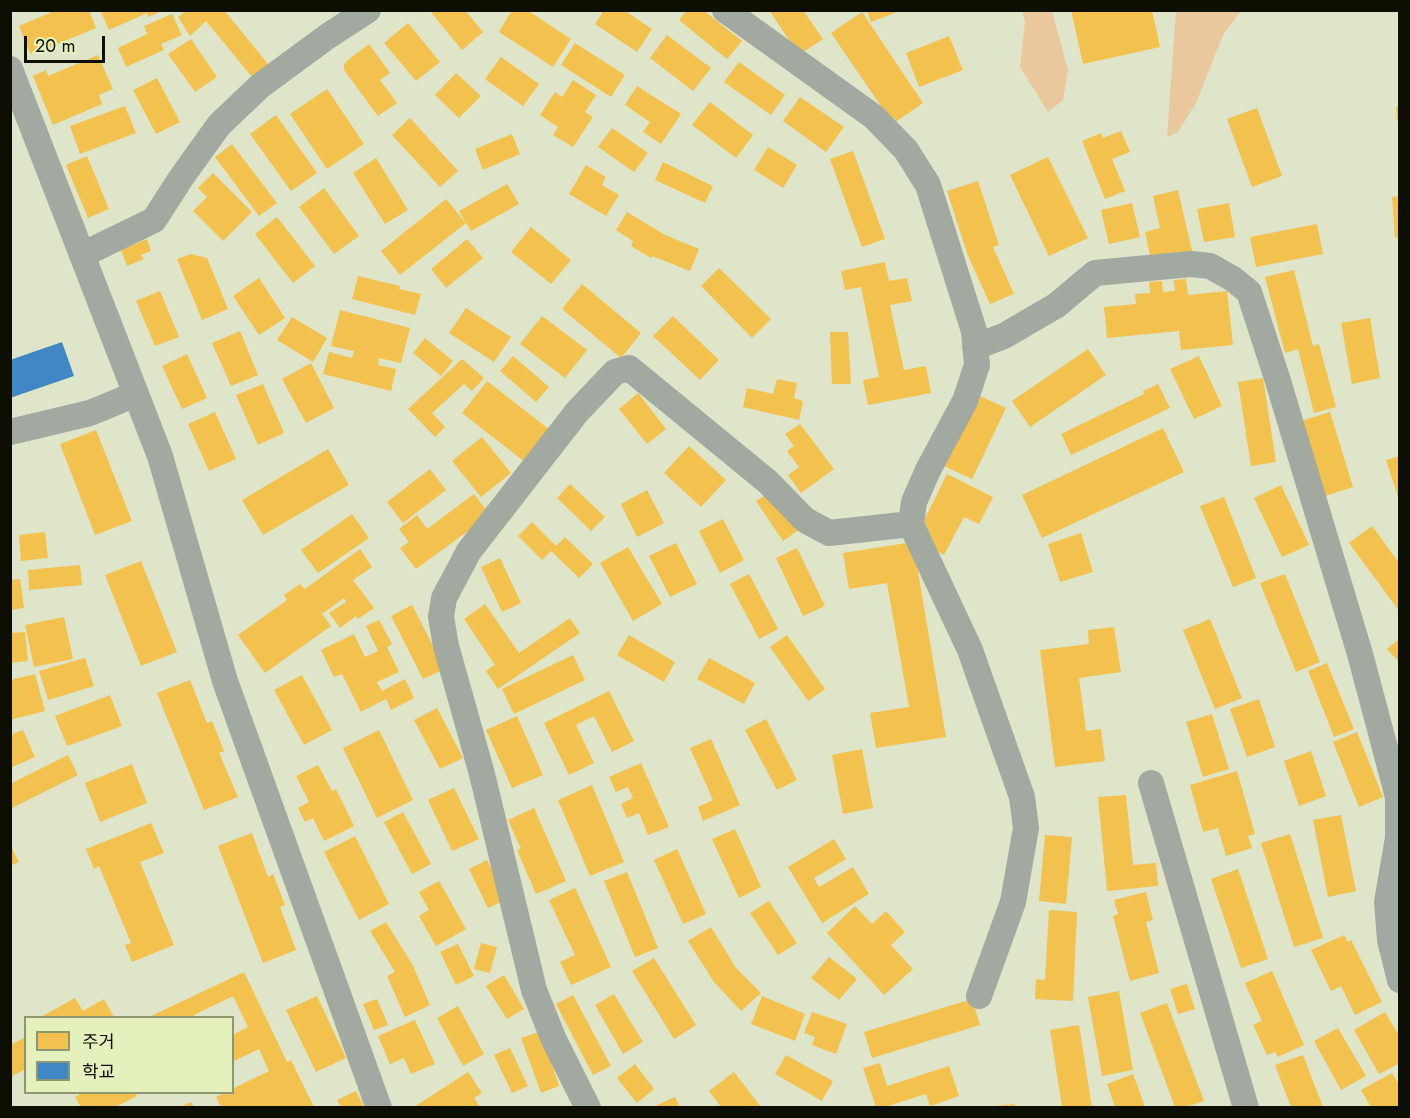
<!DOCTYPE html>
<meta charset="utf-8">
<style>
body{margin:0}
#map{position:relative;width:1410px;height:1118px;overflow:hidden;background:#dee5c9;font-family:Jost,"Noto Sans KR",sans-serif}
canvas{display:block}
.frame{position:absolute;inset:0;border:12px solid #0c0f01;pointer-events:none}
.legend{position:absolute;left:24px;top:1016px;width:210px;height:78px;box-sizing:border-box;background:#e4f1bd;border:2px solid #8e9772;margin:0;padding:8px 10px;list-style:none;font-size:18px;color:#0c0f01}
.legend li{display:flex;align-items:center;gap:12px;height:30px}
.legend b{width:30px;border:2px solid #8e9772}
.scale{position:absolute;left:24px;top:36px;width:81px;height:27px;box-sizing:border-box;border:3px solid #0c0f01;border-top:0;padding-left:8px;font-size:18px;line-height:21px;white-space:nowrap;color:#0c0f01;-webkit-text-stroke:4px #e4f1bd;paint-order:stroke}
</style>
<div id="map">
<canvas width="1410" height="1118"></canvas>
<div class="frame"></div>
<ul class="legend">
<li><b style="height:16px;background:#f2c14e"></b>주거</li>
<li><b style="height:16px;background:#3f88c5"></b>학교</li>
</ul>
<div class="scale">20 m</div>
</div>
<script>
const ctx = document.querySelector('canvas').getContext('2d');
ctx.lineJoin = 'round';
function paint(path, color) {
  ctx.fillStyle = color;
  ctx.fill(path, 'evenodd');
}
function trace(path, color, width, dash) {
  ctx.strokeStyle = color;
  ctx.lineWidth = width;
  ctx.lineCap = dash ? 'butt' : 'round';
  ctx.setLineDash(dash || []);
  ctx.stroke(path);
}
paint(new Path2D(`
 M1022 11H1052L1068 70 1063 100 1048 112 1020 67 1025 22Z
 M1176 11H1241L1223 35 1196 103 1178 132 1167 137Z`), '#eac89e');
paint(new Path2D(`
 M57 10H89L96 28 31 55 19 26Z
 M100 10H164L148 17 147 13 109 30Z
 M187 10H224L268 64 252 77 206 21 190 36 178 17Z
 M429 10H465L483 32 462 50Z
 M512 10H527L571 39 553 67 499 32Z
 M604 10H624L652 29 637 52 595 24Z
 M687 10H703L742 41 727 59 679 20Z
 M769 10H803L823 39 799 55Z
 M867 10H900V11L871 22Z
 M1071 10H1152L1160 47 1083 64Z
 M862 12 923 103 897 121 883 109 831 33Z
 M172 14 182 35 161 44 164 50 126 67 118 48 147 34 144 26Z
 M408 23 440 62 416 81 384 43Z
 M667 35 711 68 693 91 650 58Z
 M949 36 963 70 919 87 906 53Z
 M191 39 217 77 195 92 168 54Z
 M575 43 625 75 611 97 561 65Z
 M369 44 390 73 380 80 397 103 378 116 344 70V64L348 60Z
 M98 55 113 89 99 95 102 104 53 125 33 76 46 70 48 76Z
 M501 57 539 84 523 106 485 79Z
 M739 62 785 95 771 115 724 82Z
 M456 73 481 96 459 118 435 95Z
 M157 78 180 122 156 134 133 90Z
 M573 80 596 95 585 112 593 117 573 147 553 135 558 127 540 115 555 92 562 97Z
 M637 86 681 114 661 144 643 132 650 122 625 105Z
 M327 89 364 144 327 169 290 114Z
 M800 97 844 127 826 152 783 121Z
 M710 102 753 135 736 158 692 125Z
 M125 106 136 133 80 154 70 126Z
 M1396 107H1400V120L1397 121Z
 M1257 108 1282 176 1252 187 1227 119Z
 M276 115 317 173 291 191 250 134Z
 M410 118 458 171 440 187 392 135Z
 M612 128 648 153 634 172 598 147Z
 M1121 131 1130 152 1112 159 1125 191 1105 199 1082 141 1101 133 1103 138Z
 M512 134 520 154 483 170 475 149Z
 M232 144 277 203 259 216 215 157Z
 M768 147 797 165 783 188 754 170Z
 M853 151 885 239 862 247 830 159Z
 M87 156 109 209 88 218 66 165Z
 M1048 157 1088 238 1049 256 1010 175Z
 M376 158 408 210 385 224 353 173Z
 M663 162 713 186 705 203 655 180Z
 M586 165 606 177 602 185 619 195 606 216 569 194Z
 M213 173 252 212 223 241 193 211 207 197 198 188Z
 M978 181 999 245 993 247 1014 294 990 304 968 256 947 191Z
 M507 184 519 204 471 231 459 211Z
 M324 188 359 236 334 254 299 207Z
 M1178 190 1192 251 1151 260 1145 232 1160 228 1153 196Z
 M1400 196V237L1395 238 1392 197Z
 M446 199 466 223 400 275 381 251Z
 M1132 203 1140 237 1109 244 1101 210Z
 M1229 203 1235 237 1204 242 1197 209Z
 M627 212 665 235 699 249 690 271 652 256 651 258 631 246 633 241 616 230Z
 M277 217 315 266 293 283 255 234Z
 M1317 224 1323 254 1256 267 1250 237Z
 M531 227 571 260 551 284 511 252Z
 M147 239 151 251 141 255 144 259 127 266 121 250Z
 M467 239 483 258 446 288 431 269Z
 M191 254 207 258 228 309 202 320 177 259Z
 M885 262 889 281 907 278 912 301 890 305 904 370 926 366 931 393 868 405 863 380 879 377 861 287 845 290 841 271Z
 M719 268 771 319 752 338 701 286Z
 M1294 270 1313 346 1319 344 1336 407 1314 413 1298 349 1285 353 1265 277Z
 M358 276 400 286 399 289 421 294 415 315 352 299Z
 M259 278 285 318 259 335 233 296Z
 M1186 279 1188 295 1227 291 1233 345 1181 350 1179 331 1107 338 1104 307 1136 304 1135 294 1150 293 1149 282 1162 281 1163 292 1175 291 1174 280Z
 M582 284 641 333 621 358 562 309Z
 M160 291 179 337 155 346 136 301Z
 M466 308 511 337 494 362 449 333Z
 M340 310 410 328 401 363 379 358 378 365 396 369 391 391 323 374 329 352 352 358 354 351 331 346Z
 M542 316 587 350 565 378 520 344Z
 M673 316 719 360 700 380 653 336Z
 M292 317 327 338 313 362 277 340Z
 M1370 318 1380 378 1352 384 1341 323Z
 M240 331 258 375 231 386 212 343Z
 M830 332H848L851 384H832Z
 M425 338 453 361 441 376 413 353Z
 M1088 349 1106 375 1030 427 1012 401Z
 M187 354 207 398 182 409 162 366Z
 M513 356 549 387 536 402 500 371Z
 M1199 356 1222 406 1194 419 1170 369Z
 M462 359 484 378 472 391 464 384 432 413 445 427 435 437 408 409Z
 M311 363 334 408 306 423 282 379Z
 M1263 378 1276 462 1251 466 1238 382Z
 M777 379 797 383 794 398 803 401 799 420 743 407 747 388 773 394Z
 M487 381 555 434 530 466 462 413Z
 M263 384 284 433 258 445 236 395Z
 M1158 384 1170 408 1071 455 1061 434 1144 394 1143 391Z
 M638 393 666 429 647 444 619 409Z
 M978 395 1006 408 972 479 944 466Z
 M215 412 236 459 209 471 188 424Z
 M1330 412 1353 487 1325 496 1301 421Z
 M800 424 834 469 801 493 788 475 799 467 787 451 794 446 785 434Z
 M1163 428 1184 472 1042 538 1022 495Z
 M96 430 132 521 95 535 60 444Z
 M482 437 511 473 481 497 452 461Z
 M689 446 726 480 701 507 664 473Z
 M328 449 349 485 263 535 242 500Z
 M1400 456V500H1399L1386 460Z
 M430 469 446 490 403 523 387 502Z
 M947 474 993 497 979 524 964 517 944 555 938 552 924 520Z
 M570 484 605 517 591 531 557 498Z
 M1281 485 1309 545 1282 557 1254 498Z
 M647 490 664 523 637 537 621 504Z
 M774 490 800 529 783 541 756 501Z
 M474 494 490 515 416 569 400 548 409 542 399 529 417 515 427 529Z
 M1224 497 1256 578 1233 587 1200 506Z
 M352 514 369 538 318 573 301 550Z
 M723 519 744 560 720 573 699 531Z
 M532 522 556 546 565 537 593 564 579 578 551 551 542 560 518 536Z
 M1372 526 1400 564V612L1349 543Z
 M45 532 48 558 21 561 19 535Z
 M1081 533 1093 572 1060 582 1048 544Z
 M913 542 946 737 876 748 870 713 909 707 887 583 849 589 843 553Z
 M676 543 697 584 670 597 649 556Z
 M628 547 662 604 633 621 600 563Z
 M797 548 825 606 803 616 776 558Z
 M360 549 372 567 353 580 374 608 358 619 356 616 340 628 329 613 346 602 344 598 322 614 331 626 265 673 238 635 287 600 284 595 300 584 305 589Z
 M500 558 521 603 502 612 481 567Z
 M141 561 177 652 141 666 105 575Z
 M80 565 82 585 29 590 28 570Z
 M749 574 778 629 759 639 730 584Z
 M1285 574 1320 662 1296 672 1260 583Z
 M20 579 24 608 10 610V580Z
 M485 604 519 653 570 618 580 633 498 689 486 671 495 665 464 619Z
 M412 605 445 669 423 679 391 616Z
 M64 617 73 659 34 667 25 625Z
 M1210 619 1242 698 1215 709 1183 630Z
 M379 620 392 644 387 647 399 672 377 682 382 691 405 679 414 698 391 710 386 699 361 712 342 674 334 677 321 650 354 634 365 657 378 651 366 626Z
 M1114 627 1121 672 1079 678 1086 731 1101 729 1105 761 1055 767 1040 650 1089 644 1088 630Z
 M25 632 28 661 10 663V633Z
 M629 635 675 662 664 682 617 655Z
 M787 635 825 689 808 701 770 647Z
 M1400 638V663L1387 649Z
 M573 655 585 680 514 714 502 689Z
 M85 658 94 686 48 700 39 671Z
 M709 658 755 683 744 704 697 679Z
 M1327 663 1354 729 1334 737 1308 671Z
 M35 674 45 711 10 720V680Z
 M302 675 332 730 304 745 274 690Z
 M190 680 207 723 212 721 224 751 219 753 238 797 204 810 157 693Z
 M609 691 634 741 612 752 594 716 576 725 594 763 569 775 544 723Z
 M110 695 122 726 67 746 55 716Z
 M1259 699 1275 747 1247 757 1230 709Z
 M437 708 463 758 440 769 414 720Z
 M1212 714 1229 769 1203 777 1186 722Z
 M517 716 543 775 512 788 486 730Z
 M766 719 797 780 777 790 745 730Z
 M23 730 35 757 10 768V735Z
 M379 730 413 800 377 818 343 748Z
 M1357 732 1383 797 1359 807 1333 742Z
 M711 739 740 805 703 821 698 807 713 800 690 748Z
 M862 749 873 808 843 814 832 755Z
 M1311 751 1326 796 1299 806 1284 761Z
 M68 755 78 775 10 809V784Z
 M641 763 669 827 648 835 639 813 627 818 621 804 633 798 628 787 616 792 609 777Z
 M132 764 147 803 100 822 85 783Z
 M318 765 332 791 336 789 354 826 324 841 313 818 305 822 298 808 309 802 296 776Z
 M1237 771 1255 834 1248 836 1252 848 1226 856 1218 828 1203 832 1190 785Z
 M592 785 624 862 590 876 558 800Z
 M454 788 479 839 452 851 428 800Z
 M1126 795 1133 865 1156 863 1158 886 1107 891 1098 797Z
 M534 808 566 881 536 894 517 850 521 849 508 820Z
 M403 812 431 864 412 874 384 822Z
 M1341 815 1356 891 1328 897 1313 820Z
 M151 823 164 853 140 862 174 945 132 962 125 945 131 943 99 866 94 869 86 849Z
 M735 829 761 887 739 898 712 839Z
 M252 833 268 877 273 874 285 905 280 907 296 950 263 963 218 846Z
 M1290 834 1323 938 1294 947 1261 843Z
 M1045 835 1072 837 1066 904 1039 901Z
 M355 836 389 904 359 920 324 852Z
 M834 839 846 859 814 878 819 887 853 867 869 894 822 923 788 867Z
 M10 844 19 862 10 866Z
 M677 849 706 914 683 924 654 860Z
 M487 860 506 900 488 908 469 869Z
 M1238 869 1268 959 1241 968 1211 879Z
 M627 872 658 948 635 957 604 881Z
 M439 881 466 929 436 946 419 916 429 910 419 892Z
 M575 888 611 967 571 985 560 962 575 955 549 900Z
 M1146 892 1153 920 1146 922 1159 973 1130 981 1113 916 1118 914 1114 900Z
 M769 901 797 943 778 955 750 913Z
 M855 906 872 924 886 911 905 932 891 945 913 969 884 995 827 933Z
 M1049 910 1077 912 1073 1001 1035 999 1036 979 1045 980Z
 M386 922 412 964 430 1005 405 1017 387 976 395 972 370 931Z
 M711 927 736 968 761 993 741 1011 714 982 688 941Z
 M1344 935 1348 942 1351 940 1382 1002 1355 1015 1341 986 1331 991 1311 950Z
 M481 943 497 947 490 973 474 969Z
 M458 944 474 976 456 985 440 952Z
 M829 957 857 979 839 1000 811 978Z
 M654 958 696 1025 674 1039 632 971Z
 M1272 971 1304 1045 1278 1057 1275 1052 1267 1055 1253 1025 1262 1021 1245 983Z
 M244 972 287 1062 291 1060 314 1107H221L216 1097 226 1092H232V1089L269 1071 259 1049 232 1062V1035L248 1027 233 996 194 1015 195 1017H149Z
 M504 975 524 1009 507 1019 486 986Z
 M1187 984 1195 1009 1178 1014 1170 989Z
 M1119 991 1133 1070 1102 1076 1088 997Z
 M614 994 643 1042 623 1054 595 1005Z
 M573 995 611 1066 593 1075 556 1004Z
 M317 996 346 1058 316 1072 286 1010Z
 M762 996 805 1014 795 1041 751 1024Z
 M75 998 83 1011 104 999 114 1017H41Z
 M377 999 388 1025 374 1030 363 1004Z
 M972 999 980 1025 872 1058 864 1032Z
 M1167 1003 1204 1101 1186 1107H1175L1140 1013Z
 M458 1006 484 1054 463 1066 437 1018Z
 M812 1012 847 1024 836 1054 812 1045 815 1037 804 1033Z
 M1385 1012 1400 1037V1063L1379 1074 1354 1030Z
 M415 1020 435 1064 411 1074 404 1058 390 1064 378 1036Z
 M1079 1025 1092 1107H1062L1050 1030Z
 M1338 1028 1366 1076 1341 1090 1314 1041Z
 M545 1030 550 1059 559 1086 541 1093 521 1038Z
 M24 1038 26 1041V1069L10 1077V1045Z
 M510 1048 528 1086 512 1093 494 1055Z
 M786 1055 833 1081 822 1101 775 1074Z
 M1303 1055 1323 1107H1291L1275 1065Z
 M880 1063 887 1086 949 1066 959 1096 930 1106 926 1094 885 1107H876L863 1068Z
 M635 1064 654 1089 637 1103 617 1078Z
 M468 1072 482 1093 474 1098 480 1107H414Z
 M734 1072 761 1107H721L709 1091Z
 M1392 1073 1400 1086V1107H1371L1361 1090Z
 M1133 1074 1145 1107H1115L1107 1084Z
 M356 1091 364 1107H341L337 1100Z
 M84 1092H135L137 1096 115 1107H81L75 1097Z
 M675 1097 680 1107H653Z
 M191 1102 194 1107H180Z
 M1015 1104V1107H994V1106Z`), '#f2c14e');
paint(new Path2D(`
 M62 342 74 376 10 398V360Z`), '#3f88c5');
trace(new Path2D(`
 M725 10 874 117 906 150 928 185 974 331 977 365 965 401 928 470 914 502 911 524 970 650 1022 797 1026 828 1013 902 979 996
 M10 69 160 456 225 681 379 1108
 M82 255 154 220 181 178 219 125 260 86 328 36 368 10
 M975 347 1004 336 1057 305 1095 273 1191 264 1210 266 1233 279 1249 292 1278 381 1360 654 1398 797V838L1387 902 1390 940 1400 980
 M10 432 90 413 136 394
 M1151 783 1246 1108
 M588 1108 554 1040 534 990 482 774 446 646 441 617 444 598 469 551 577 412 615 372 629 368 768 482 805 520 829 533 911 524`), '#a1a9a0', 26);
</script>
